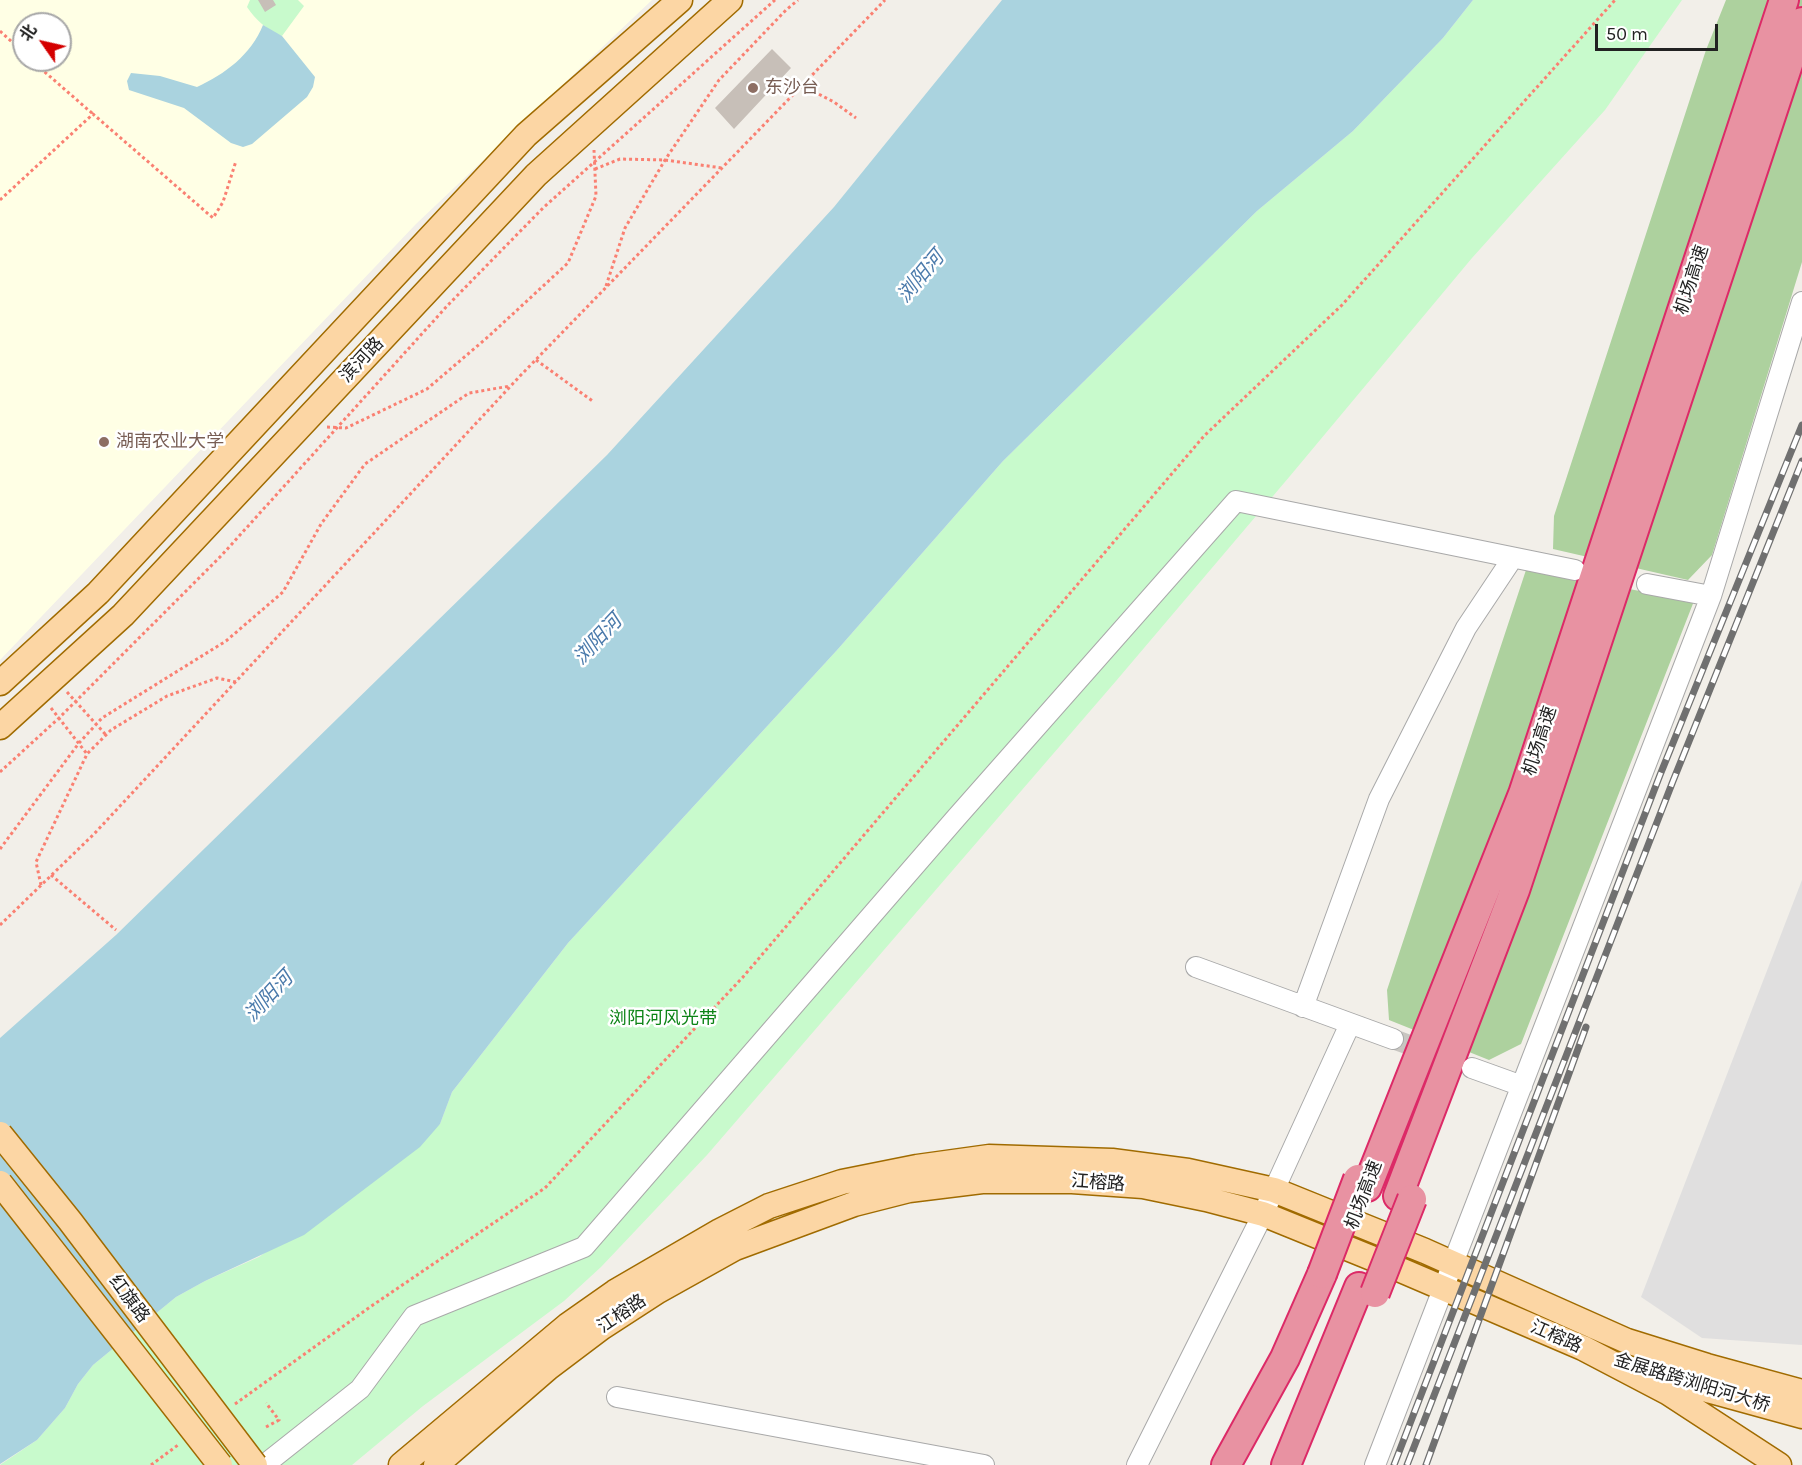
<!DOCTYPE html>
<meta charset="utf-8">
<style>
body{margin:0}
#map{position:relative;width:1802px;height:1465px;overflow:hidden;background:#f2efe9;font-family:Karla,"Noto Sans SC",sans-serif}
canvas{display:block}
.north{position:absolute;left:12px;top:12px;width:60px;height:60px;box-sizing:border-box;background:#fff;border:2px solid #a7a7a7;border-radius:50%;rotate:304deg;font-size:16px;font-weight:700;line-height:24px;text-align:center;color:#222}
.north::after{content:'';display:block;margin:auto;width:21px;height:27px;background:#d40000;clip-path:polygon(50% 0,100% 100%,50% 72%,0 100%)}
.scale{position:absolute;left:1595px;top:24px;width:123px;height:27px;box-sizing:border-box;border:3px solid #222;border-top:0;padding-left:8px;font-size:18px;line-height:21px;white-space:nowrap;color:#222;-webkit-text-stroke:4px #fff;paint-order:stroke}
</style>
<div id="map">
<canvas width="1802" height="1465"></canvas>
<div class="north">北</div>
<div class="scale">50 m</div>
</div>
<script>
const ctx = document.querySelector('canvas').getContext('2d');
ctx.lineJoin = 'round';
function paint(path, color) {
  ctx.fillStyle = color;
  ctx.fill(path, 'evenodd');
}
function trace(path, color, width, dash) {
  ctx.strokeStyle = color;
  ctx.lineWidth = width;
  ctx.lineCap = dash ? 'butt' : 'round';
  ctx.setLineDash(dash || []);
  ctx.stroke(path);
}
function drawText(font, color, halo, rows, align = 'center') {
  ctx.font = font + ' Karla,"Noto Sans SC",sans-serif';
  ctx.lineWidth = 5;
  ctx.setLineDash([]);
  ctx.textBaseline = 'middle';
  ctx.strokeStyle = halo;
  ctx.fillStyle = color;
  for (const [text, x, y, turn = 0] of rows) {
    ctx.save();
    ctx.translate(x, y);
    ctx.rotate((+turn || 0) * Math.PI / 180);
    ctx.textAlign = isNaN(turn) ? turn : align;
    if (halo) ctx.strokeText(text, 0, 0);
    ctx.fillText(text, 0, 0);
    ctx.restore();
  }
}
paint(new Path2D(`
 M1802 880V1345L1702 1338 1641 1297Z`), '#e0dfdf');
paint(new Path2D(`
 M0 0H652L416 224 0 660ZM24 24H60V60H24Z`), '#ffffe5');
paint(new Path2D(`
 M1726 0H1802V262L1712 555 1688 580 1553 549 1554 516 1706 50Z
 M1526 570 1694 601 1521 1044 1489 1060 1389 1020 1387 990Z`), '#add19e');
paint(new Path2D(`
 M250 0H298L304 6 282 36C268 31 255 19 247 7Z
 M1473 0H1682L1605 110 1472 258 1290 476 1116 681 707 1155 601 1267 564 1301 423 1406 352 1465H0L37 1440 65 1408 78 1384 93 1365 176 1297 205 1281 259 1257 440 1124 452 1092 568 943 838 649 1003 461 1257 211 1353 131 1443 38Z`), '#c8facc');
paint(new Path2D(`
 M1002 0H1473L1443 38 1353 131 1257 211 1003 461 838 649 568 943 452 1092 440 1124 420 1147 304 1235 205 1281 176 1297 93 1365 78 1384 65 1408 37 1440 0 1464V1038L116 935 607 455 834 207Z
 M263 25 282 36 315 77 313 87 307 97 252 144 243 147 231 143 184 108 129 90 127 81 131 73 160 76 197 87C225 74 251 55 263 25Z`), '#aad3df');
paint(new Path2D(`
 M258 0H273L276 5 265 12Z
 M772 49 791 68 734 129 715 108Z`), '#c7bfb8');
trace(new Path2D(`
 M1393 1039 1461 1064`), '#c8c6c1', 20, [20, 10]);
const minor = new Path2D(`
 M1647 584 1711 596
 M1196 967 1393 1039
 M1303 1007 1379 799 1466 628 1512 559
 M1472 1068 1522 1086
 M617 1397 984 1465
 M264 1465 360 1389 414 1316 584 1247 956 818 1236 501 1575 570
 M1137 1465 1263 1214 1350 1024
 M1375 1465 1711 596 1802 302`);
const major = new Path2D(`
 M0 683 98 593 526 135 680 0
 M0 727 123 615 536 175 730 0
 M1653 1372 1711 1391 1802 1416
 M401 1465 568 1325 615 1292 720 1231 769 1206 842 1182 917 1167 989 1157 1112 1161 1188 1171 1274 1190 1425 1251 1627 1341 1707 1366 1802 1392
 M436 1465 548 1368 601 1328 658 1291 735 1248 854 1204 909 1190 982 1181H1072L1143 1186 1206 1199 1263 1214 1396 1268 1583 1348 1667 1392 1779 1465`);
const highway = new Path2D(`
 M1367 1187 1523 794 1784 0
 M1398 1196 1515 890 1802 22
 M1226 1465 1285 1358 1322 1274
 M1286 1465 1359 1287`);
trace(minor, '#a9a9a9', 22);
trace(major, '#a06b00', 27);
trace(highway, '#dc2a67', 32);
trace(new Path2D(`
 M0 31 24 53
 M31 60 93 114
 M803 86 834 102 856 118
 M595 169 620 159 665 160 722 168
 M0 200 93 114 213 218 223 202 236 161
 M606 286 625 228 665 160 719 80 786 10 798 0
 M536 360 594 402
 M327 427 346 428 427 389 489 336 568 263 596 196 594 150
 M67 692 106 735
 M51 708 87 754
 M0 772 59 718 221 556 448 305 543 208 775 0
 M0 849 79 743 102 718 226 641 283 592 321 524 365 464 469 393 510 386
 M51 875 116 930
 M41 885 36 862 87 754 111 730 167 696 217 678 236 682
 M0 925 94 834 520 376 885 0
 M235 1404 370 1307 545 1188 743 977 1204 436 1342 305 1615 0
 M266 1427 279 1420 266 1403
 M151 1465 178 1445`), '#fa8072', 3, [3, 3]);
trace(minor, '#fff', 20);
trace(major, '#fcd6a4', 24);
trace(highway, '#e892a2', 28);
const rail = new Path2D(`
 M1394 1465 1660 775 1802 425
 M1407 1465 1673 781 1802 461
 M1426 1465 1586 1027`);
trace(rail, '#707070', 7);
trace(rail, '#fff', 4.5, [14]);
const majorBridge = new Path2D(`
 M0 1134 70 1221 255 1465
 M0 1183 220 1465`);
const highwayBridge = new Path2D(`
 M1322 1274 1358 1179
 M1375 1293 1412 1199`);
trace(majorBridge, '#a06b00', 27, []);
trace(highwayBridge, '#dc2a67', 32, []);
trace(majorBridge, '#fcd6a4', 24);
trace(highwayBridge, '#e892a2', 28);
for (const [x, y, r, color] of [
 [753,88,6,"#8d6e63"],
 [104,442,6,"#8d6e63"]
]) {
  const dot = new Path2D();
  dot.arc(x, y, r, 0, 2 * Math.PI);
  ctx.fillStyle = color;
  ctx.fill(dot);
  trace(dot, '#fff', 2);
}
drawText('18px', '#785e54', '#fff', [
 ["东沙台",765,88],
 ["湖南农业大学",116,442]
], 'left');
drawText('18px', '#222', '#fff', [
 ["机场高速",1692,280,-72],
 ["滨河路",362,360,-47],
 ["机场高速",1540,741,-72],
 ["江榕路",1098,1183,4],
 ["机场高速",1364,1195,-69],
 ["红旗路",129,1299,53],
 ["江榕路",622,1314,-34],
 ["江榕路",1556,1337,24],
 ["金展路跨浏阳河大桥",1692,1383,17]
]);
drawText('18px', '#0c8416', '#fff', [
 ["浏阳河风光带",663,1019]
]);
drawText('italic 20px', '#4a7aab', '#fff', [
 ["浏阳河",921,277,-50],
 ["浏阳河",598,640,-47],
 ["浏阳河",269,997,-47]
]);
</script>
